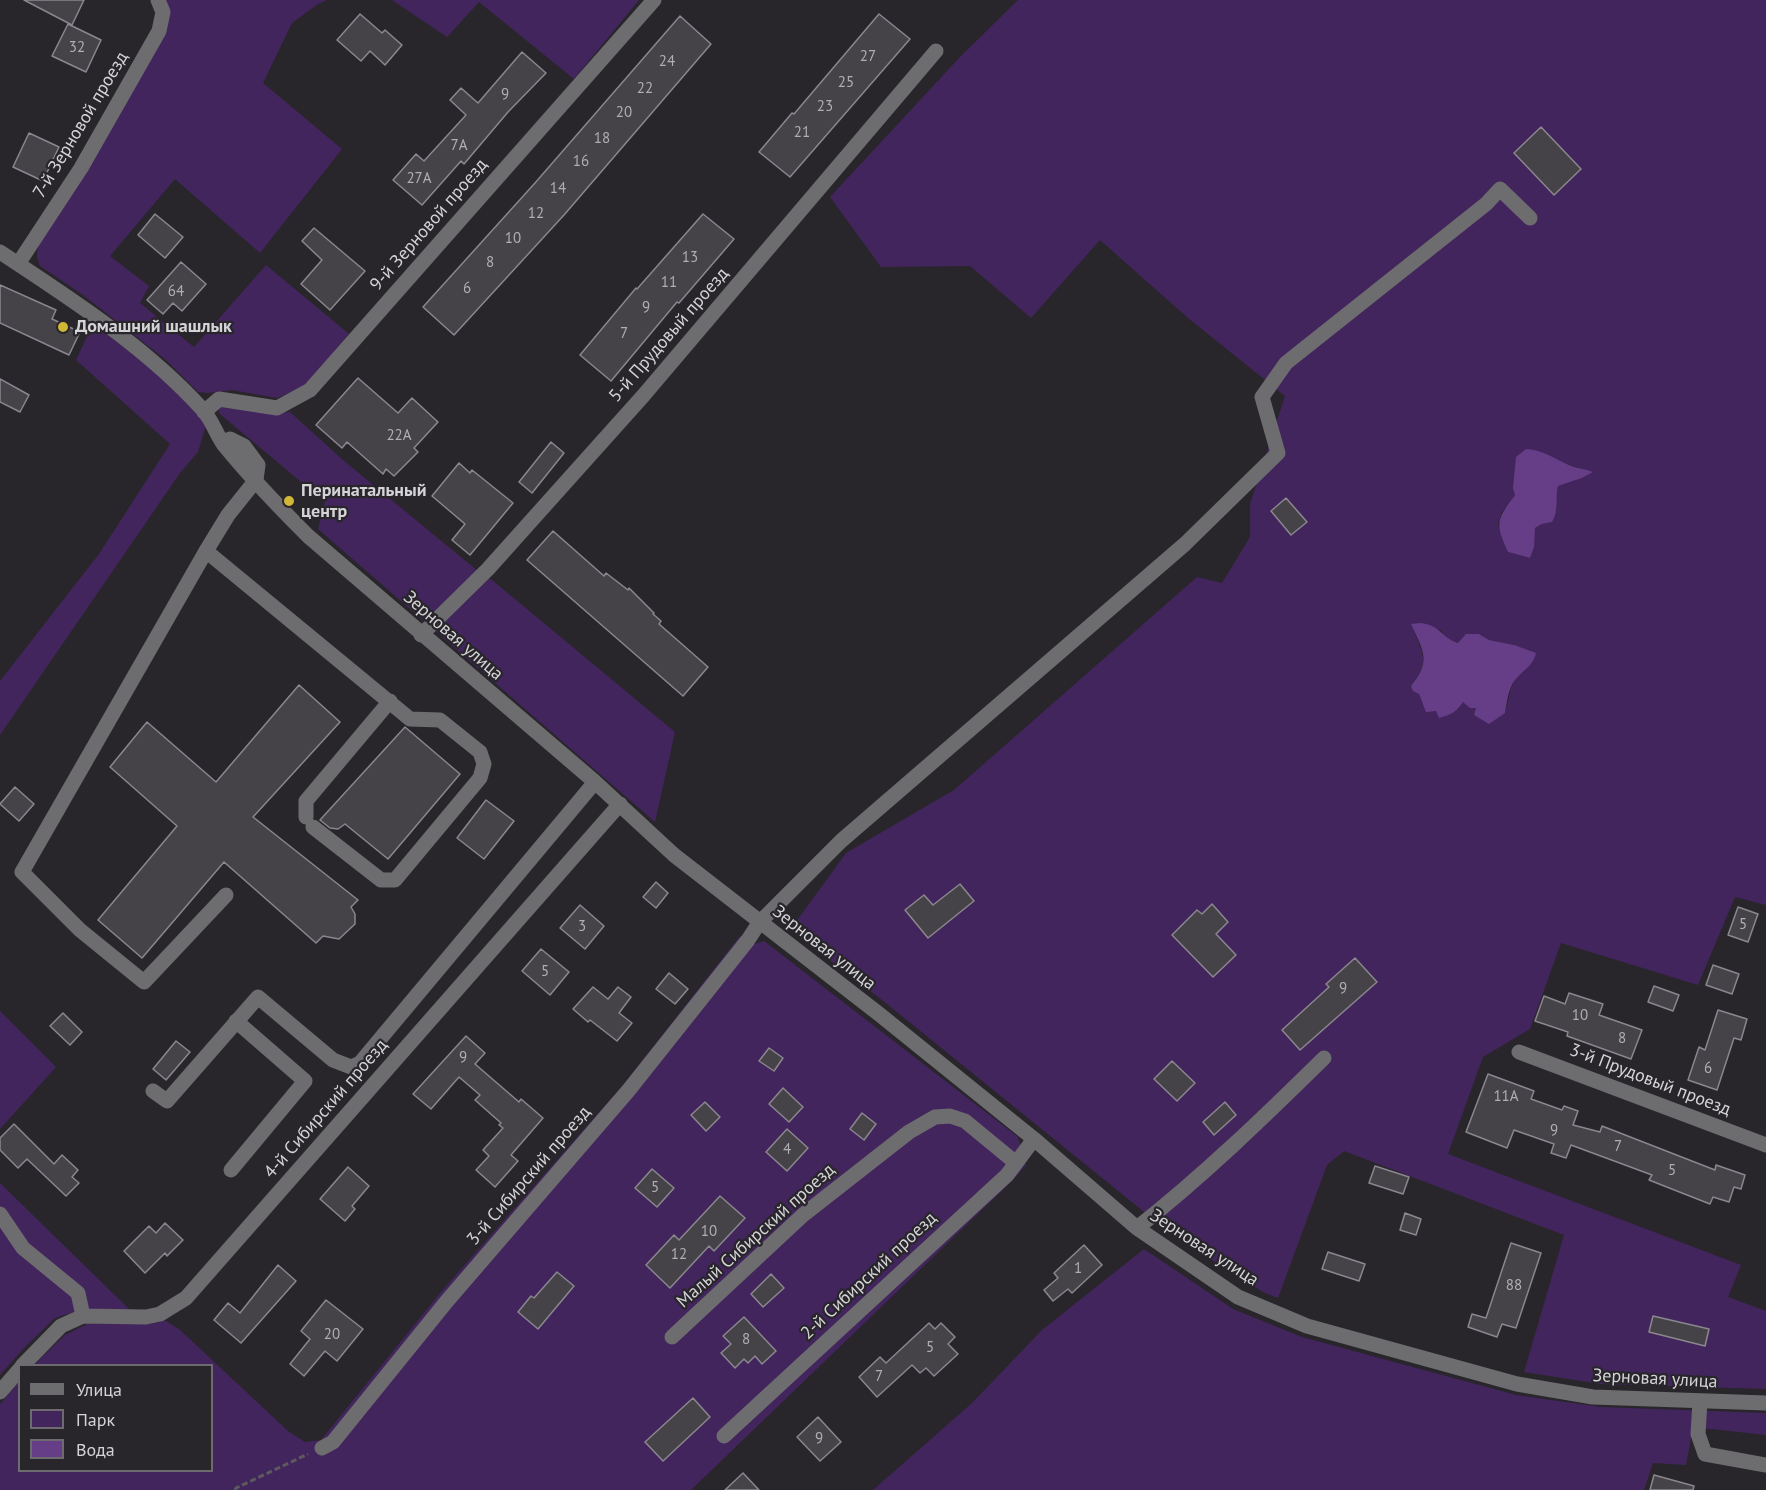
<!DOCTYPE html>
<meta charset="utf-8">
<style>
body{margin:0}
#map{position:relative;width:1766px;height:1490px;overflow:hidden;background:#28262b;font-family:"PT Sans",sans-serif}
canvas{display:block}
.legend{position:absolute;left:18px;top:1364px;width:195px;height:108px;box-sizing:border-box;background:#28262b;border:2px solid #6d6b6f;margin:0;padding:8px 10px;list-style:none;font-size:18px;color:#d4d3d6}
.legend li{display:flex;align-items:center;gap:12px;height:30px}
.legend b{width:30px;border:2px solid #6d6b6f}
</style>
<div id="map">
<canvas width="1766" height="1490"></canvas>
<ul class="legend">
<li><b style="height:8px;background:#6d6c6f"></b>Улица</li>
<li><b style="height:16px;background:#43255d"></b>Парк</li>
<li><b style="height:16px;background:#663e88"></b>Вода</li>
</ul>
</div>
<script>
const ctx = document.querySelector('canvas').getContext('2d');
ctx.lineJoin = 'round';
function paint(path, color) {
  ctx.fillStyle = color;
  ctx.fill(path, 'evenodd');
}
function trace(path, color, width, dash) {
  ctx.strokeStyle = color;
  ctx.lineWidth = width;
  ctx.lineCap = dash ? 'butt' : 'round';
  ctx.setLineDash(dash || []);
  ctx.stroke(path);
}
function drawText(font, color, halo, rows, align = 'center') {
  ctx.font = font + ' "PT Sans",sans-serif';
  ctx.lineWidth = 4.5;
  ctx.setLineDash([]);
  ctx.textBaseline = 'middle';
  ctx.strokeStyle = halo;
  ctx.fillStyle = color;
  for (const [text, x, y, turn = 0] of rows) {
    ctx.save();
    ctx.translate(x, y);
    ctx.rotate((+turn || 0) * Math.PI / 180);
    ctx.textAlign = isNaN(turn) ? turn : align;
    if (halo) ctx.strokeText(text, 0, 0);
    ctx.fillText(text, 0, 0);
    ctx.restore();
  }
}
paint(new Path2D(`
 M165 0H327L318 4 292 23 263 83 342 149 260 253 175 179 110 256 149 286 140 303 194 347 266 265 349 334 306 386 277 398 232 390 208 393 198 392 166 360 83 295 40 266 37 257 38 245 87 169Z
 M392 0H639L574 79 479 2 447 37Z
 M1018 0H1766V905L1735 897 1698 985 1561 943 1530 1029 1483 1057 1448 1154 1741 1265 1728 1297 1766 1311V1389L1600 1384 1524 1372 1564 1235 1344 1151 1327 1165 1278 1298 1263 1292 1199 1252 1164 1228 882 1000 790 930 846 853 954 790 1197 577 1222 583 1250 537V504L1285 396 1188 318 1100 240 1031 318 970 266 881 267 830 197 960 57ZM1531 449 1570 465 1592 472 1582 478 1558 486 1552 522 1542 524 1535 528 1533 547 1530 558 1508 552 1498 524 1502 512 1515 495ZM1412 624 1440 630 1448 639 1459 643 1479 634 1489 640 1514 645 1528 667 1516 678 1511 688 1505 713 1481 718 1474 715 1476 708 1463 702C1458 712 1450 715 1439 717L1436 710 1422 703 1419 694 1411 686C1433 657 1420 653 1412 624Z
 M93 324 154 370 200 416 206 425 198 452 180 473 0 735V681L99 554 170 444 76 360Z
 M221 405 276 413 290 412 343 460 479 572 492 580 675 732 655 822 318 529 325 502 220 414 218 409Z
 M740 936 755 944 764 941 1018 1137 1026 1165 1013 1180 691 1490H0V1404L19 1382 20 1470H212V1366L34 1365 65 1335 87 1324 113 1322 150 1324 164 1320 179 1329 288 1431 305 1442 321 1440 441 1292 623 1085Z
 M0 1011 56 1067 0 1129Z
 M0 1183 129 1309H83L55 1318 23 1349 0 1375Z
 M1144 1249 1233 1309 1302 1337 1516 1395 1601 1407 1766 1413V1435L1693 1427 1686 1465 1653 1463 1644 1490H873L972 1403 1042 1330Z`), '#43255d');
paint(new Path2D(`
 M1526 449C1541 449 1555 459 1569 465 1576 468 1585 469 1593 472L1582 478 1558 486C1555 498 1559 511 1552 522L1542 524 1535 528 1534 547 1530 558 1508 552C1495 523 1496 520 1515 495L1513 488 1516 457Z
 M1420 623C1441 625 1440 637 1458 643L1466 634H1479L1489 640 1514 645 1536 653C1534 665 1522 671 1515 680 1508 689 1507 702 1505 713L1489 724 1474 715 1476 708H1470L1463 702C1457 712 1450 715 1439 718L1436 711 1426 712 1419 694 1413 691 1411 686C1432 660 1423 651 1411 624Z`), '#663e88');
const building = new Path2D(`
 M24 0H84L72 25Z
 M360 14 382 33 385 30 402 45 385 65 370 51 361 61 337 40Z
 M879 14 910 39 790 177 759 152 792 113 794 114Z
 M680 16 711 44 564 215 454 335 423 307 535 183Z
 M68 24 101 40 86 72 52 56Z
 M522 52 546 73 508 112 464 164 461 161 422 205 393 180 416 154 424 161 466 115 450 100 461 88 478 103Z
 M1541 127 1581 169 1554 195 1514 153Z
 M29 133 59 147 43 181 13 167Z
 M155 214 183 237 165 258 138 235Z
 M703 214 734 239 679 303 677 302 611 381 580 355 636 288 637 289Z
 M314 228 365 271 330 310 301 284 322 260 302 241Z
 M181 262 206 284 182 311 173 303 163 314 147 300Z
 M0 285 56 310 52 319 80 332 69 355 0 323Z
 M358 378 398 413 412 398 438 422 414 448 418 452 394 476 386 469 383 474 347 442 342 448 316 425Z
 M0 379 29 395 20 412 0 402Z
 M551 442 564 453 532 493 519 482Z
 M459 463 470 473 472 470 513 503 470 555 452 540 465 524 432 496Z
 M1286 498 1307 522 1291 535 1271 511Z
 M553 531 604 576 606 573 628 590 629 588 654 613 653 614 661 621 659 624 708 667 683 696 527 560Z
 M299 685 340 722 253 817 358 900 351 907 355 914V924L339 939 323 936 316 943 224 862 142 958 98 920 177 826 110 767 147 722 216 782Z
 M405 727 460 774 388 859 345 824 338 829 330 828 320 820Z
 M15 787 34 804 19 821 0 804Z
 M486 800 514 821 484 859 457 838Z
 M656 882 668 893 656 908 643 897Z
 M960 884 974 901 928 938 905 910 924 895 933 905Z
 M1212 904 1228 922 1216 934 1236 955 1213 977 1172 935 1197 910 1202 914Z
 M580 905 604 926 585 949 560 928Z
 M1738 907 1758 914 1748 942 1728 935Z
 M541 949 569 972 550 995 522 971Z
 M1355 958 1377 982 1300 1050 1282 1030 1329 987 1326 984Z
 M1713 965 1739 974 1732 994 1706 985Z
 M669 973 688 989 675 1004 656 989Z
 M1654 986 1679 995 1673 1011 1648 1002Z
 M593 987 608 999 618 987 631 997 619 1013 632 1023 617 1041 590 1020 588 1022 573 1009Z
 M1569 993 1603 1004 1599 1015 1642 1030 1631 1059 1567 1036 1568 1032 1535 1021 1544 996 1565 1004Z
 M1718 1010 1747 1019 1741 1040 1734 1038 1717 1090 1688 1080 1699 1047 1705 1050Z
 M63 1013 82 1032 70 1045 50 1026Z
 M466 1036 485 1053 475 1064 519 1102 521 1099 543 1118 511 1155 518 1161 495 1187 476 1170 489 1156 483 1150 503 1128 499 1125 501 1123 475 1100 480 1095 459 1077 431 1109 413 1094Z
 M176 1041 190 1052 166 1080 153 1069Z
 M769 1048 783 1058 774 1071 759 1061Z
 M1172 1061 1195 1083 1177 1101 1154 1079Z
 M1488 1074 1534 1091 1531 1099 1562 1110 1564 1106 1578 1111 1573 1125 1600 1132 1602 1126 1715 1170 1716 1165 1745 1175 1741 1189 1734 1187 1729 1202 1713 1197 1710 1204 1649 1180 1652 1175 1571 1145 1566 1158 1551 1153 1554 1144 1514 1130 1507 1148 1466 1132Z
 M783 1088 803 1107 789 1122 769 1104Z
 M705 1102 720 1117 706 1131 691 1115Z
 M1225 1102 1236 1115 1214 1135 1203 1122Z
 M862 1113 876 1124 864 1140 850 1129Z
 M14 1124 54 1164 62 1155 78 1170 72 1177 79 1183 66 1196 27 1159 18 1168 0 1150V1138Z
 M787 1129 808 1148 787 1171 766 1152Z
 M1375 1166 1409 1177 1403 1194 1369 1183Z
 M348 1167 369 1186 352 1206 355 1209 345 1221 320 1199Z
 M652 1169 674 1188 657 1207 635 1188Z
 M720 1196 745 1218 714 1251 709 1246 670 1288 646 1265 674 1235 679 1240Z
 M1405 1213 1421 1219 1416 1235 1400 1230Z
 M165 1223 183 1240 167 1256 165 1253 145 1273 124 1251 149 1226 156 1233Z
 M1511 1243 1541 1253 1516 1328 1502 1324 1497 1337 1468 1327 1472 1314 1486 1318Z
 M1084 1245 1102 1265 1072 1293 1068 1289 1053 1301 1044 1290 1058 1278 1054 1273Z
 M1328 1252 1365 1264 1359 1281 1322 1269Z
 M278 1265 296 1281 241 1343 214 1320 228 1303 240 1313Z
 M557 1272 574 1286 538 1329 518 1312 531 1296 534 1298Z
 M771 1274 784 1288 763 1307 751 1294Z
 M326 1300 363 1329 337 1361 325 1351 304 1376 290 1364 310 1339 301 1331Z
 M1653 1316 1709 1329 1705 1346 1649 1332Z
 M744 1317 776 1351 762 1364 755 1356 748 1363 744 1359 735 1368 721 1353 731 1344 723 1336Z
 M929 1323 935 1329 941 1323 955 1337 948 1344 958 1354 934 1376 926 1368 920 1373 912 1365 877 1397 859 1377 880 1357 886 1363Z
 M693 1398 710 1417 663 1461 645 1442Z
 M818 1417 841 1442 820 1461 797 1437Z
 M743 1473 759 1490H725Z
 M1654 1475 1694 1486 1693 1490H1650Z`);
paint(building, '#454248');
trace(building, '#8a878e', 1.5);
trace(new Path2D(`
 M235 1490 236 1488 308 1454`), '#5c5a5f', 3, [6, 3]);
trace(new Path2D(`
 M0 252C71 299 145 346 203 410 212 420 216 434 224 445 250 477 279 507 308 536L595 782 674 855 879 1014 1034 1139 1137 1228 1238 1297 1307 1326 1517 1384 1593 1397 1766 1403
 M18 264 81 168 159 31 163 12 158 0
 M204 412 219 399 277 408 310 390 654 0
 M223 443 230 439 244 446 258 465 256 480 228 515 206 551 22 872 80 930 144 982 226 895
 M206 551 410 719 440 720 480 752 484 764 480 778 395 880H381L313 827
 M421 635 488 569 643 396 936 51
 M306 817V801L390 701
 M1519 1052 1766 1145
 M153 1091 167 1101 258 997 333 1060 351 1067 360 1063 595 782
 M231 1170 305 1081 236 1021
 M0 1214 23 1248 78 1293 83 1316
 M1137 1228C1203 1176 1264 1117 1324 1058
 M672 1337 803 1215 909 1132 935 1117 950 1116 965 1121 1016 1163
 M22 1366 61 1326 83 1316 146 1317 160 1314 186 1298 620 804
 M0 1392 20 1369
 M1700 1401 1698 1434 1705 1454 1766 1465
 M724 1436 1007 1175 1034 1139
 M322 1448 333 1442 447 1301 628 1091 748 940 759 923 841 841 1185 544 1278 453 1262 397 1286 363 1486 204 1500 189 1530 218`), '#6d6c6f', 15);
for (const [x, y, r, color] of [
 [63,327,6,"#d1b736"],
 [289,501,6,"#d1b736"]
]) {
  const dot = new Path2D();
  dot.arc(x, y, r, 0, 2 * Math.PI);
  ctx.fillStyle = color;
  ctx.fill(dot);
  trace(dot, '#28262b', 2);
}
drawText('15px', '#b0afb2', null, [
 ["32",77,48],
 ["27",868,57],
 ["24",667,62],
 ["25",846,83],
 ["22",645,89],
 ["9",505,95],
 ["23",825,107],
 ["20",624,113],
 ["21",802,133],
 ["18",602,139],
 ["7А",459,146],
 ["16",581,162],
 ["27А",419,179],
 ["14",558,189],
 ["12",536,214],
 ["10",513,239],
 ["13",690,258],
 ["8",490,263],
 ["11",669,283],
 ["6",467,289],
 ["64",176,292],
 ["9",646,308],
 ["7",624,334],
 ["22А",399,436],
 ["5",1743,925],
 ["3",582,927],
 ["5",545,972],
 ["9",1343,989],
 ["10",1580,1016],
 ["8",1622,1039],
 ["9",463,1058],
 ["6",1708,1069],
 ["11А",1506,1097],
 ["9",1554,1131],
 ["7",1618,1147],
 ["4",787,1150],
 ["5",1672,1171],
 ["5",655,1188],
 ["10",709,1232],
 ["12",679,1255],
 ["1",1078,1269],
 ["88",1514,1286],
 ["20",332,1335],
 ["8",746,1340],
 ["5",930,1348],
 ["7",879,1377],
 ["9",819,1439]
]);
drawText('18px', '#d4d3d6', '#28262b', [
 ["7-й Зерновой проезд",81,125,-59],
 ["9-й Зерновой проезд",429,225,-49],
 ["5-й Прудовый проезд",669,335,-49],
 ["Зерновая улица",453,636,41],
 ["Зерновая улица",824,948,38],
 ["3-й Прудовый проезд",1650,1080,21],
 ["4-й Сибирский проезд",326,1109,-49],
 ["3-й Сибирский проезд",529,1176,-49],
 ["Малый Сибирский проезд",756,1236,-42],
 ["Зерновая улица",1204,1248,33],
 ["2-й Сибирский проезд",869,1276,-43],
 ["Зерновая улица",1655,1379,3]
]);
drawText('bold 18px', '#d4d3d6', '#28262b', [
 ["Домашний шашлык",75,327],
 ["Перинатальный",301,491],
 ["центр",301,512]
], 'left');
</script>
